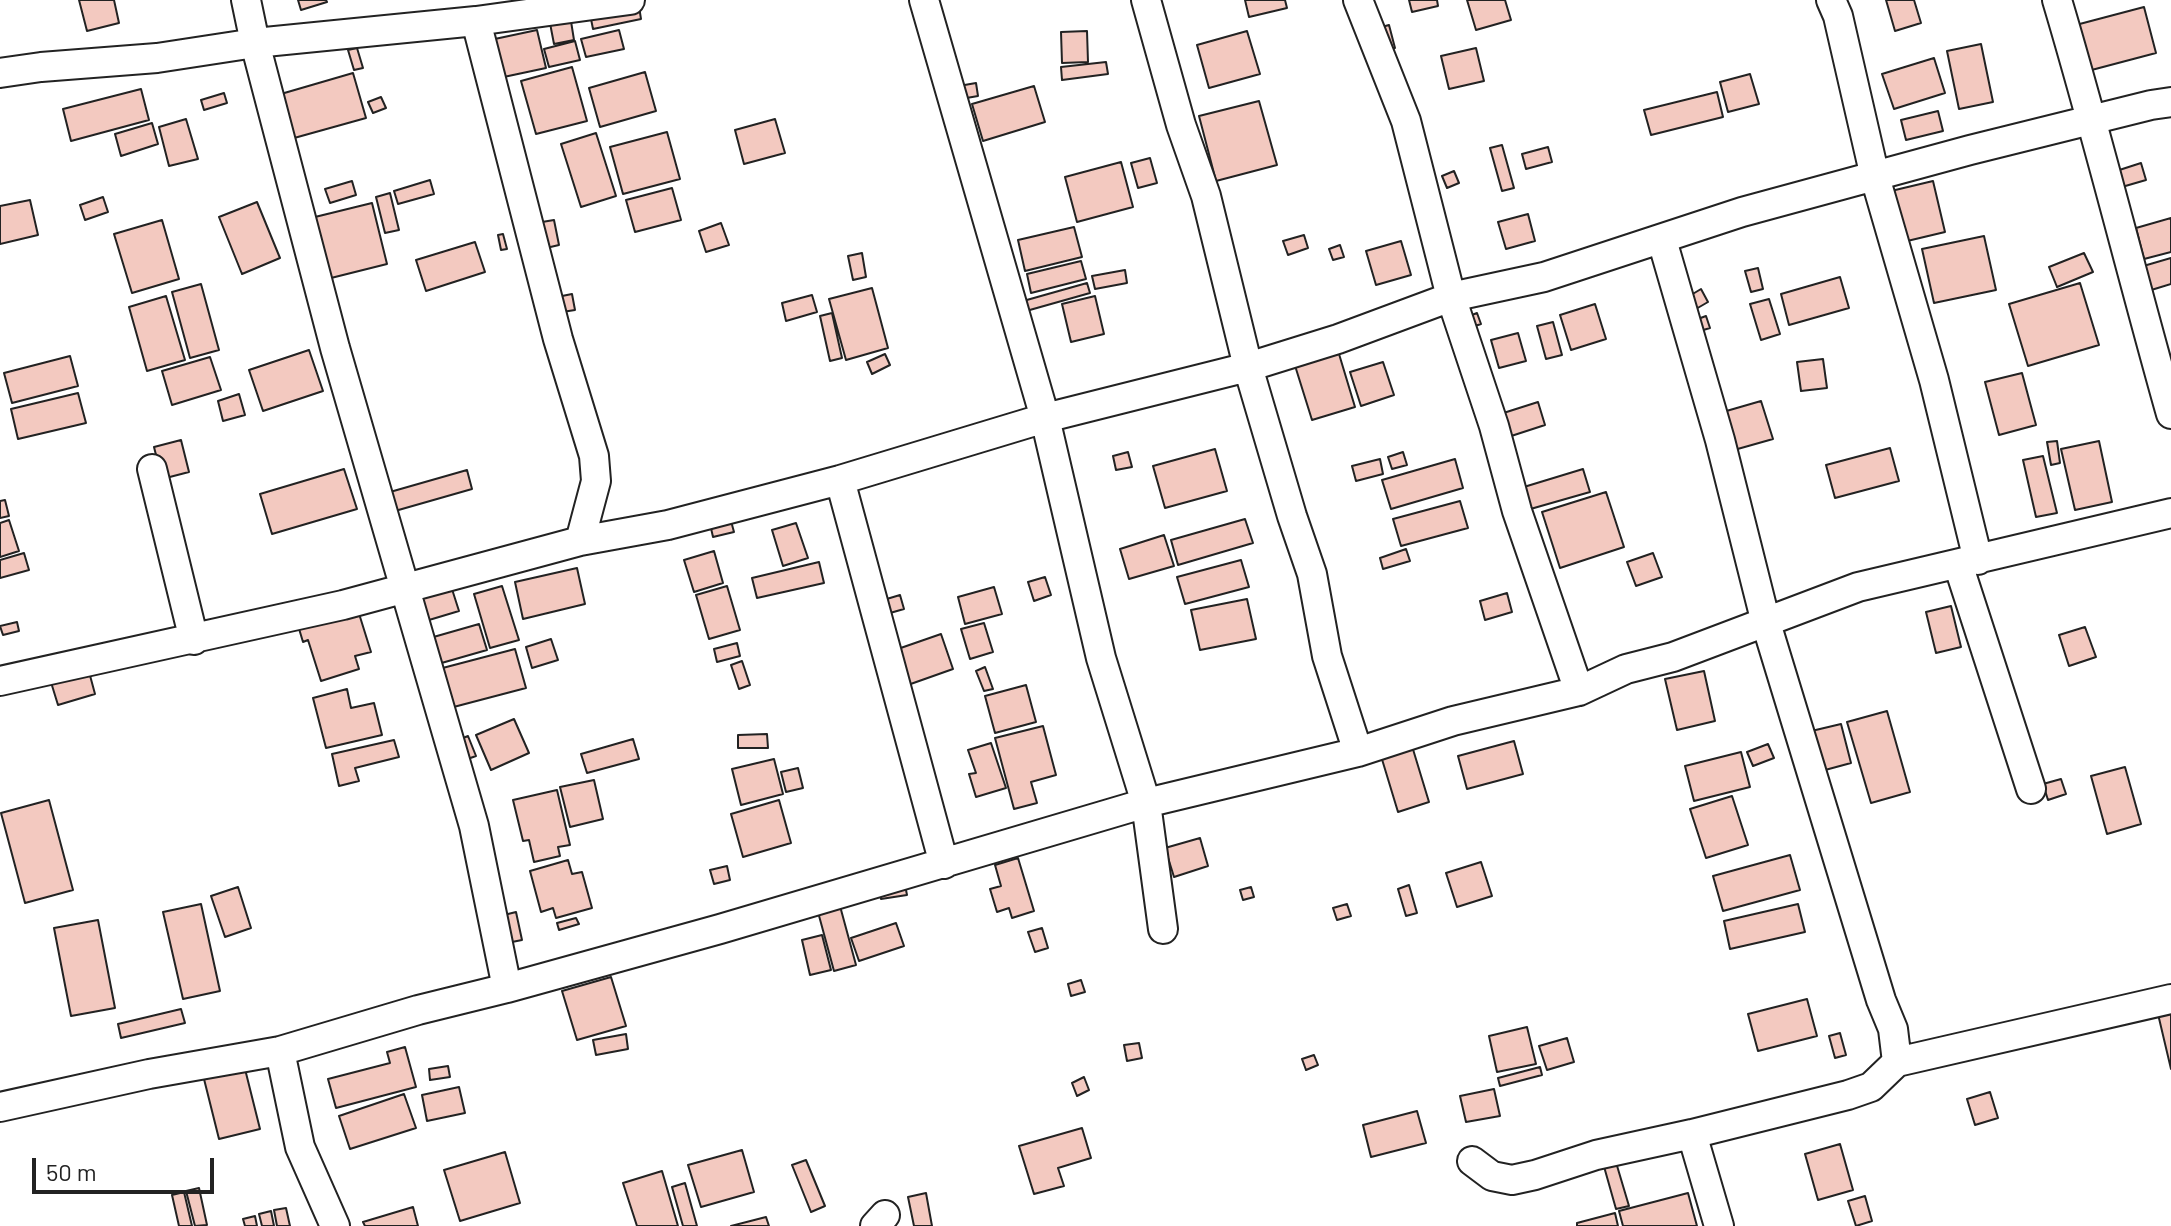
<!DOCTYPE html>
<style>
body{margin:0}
#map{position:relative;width:2171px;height:1226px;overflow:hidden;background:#fff;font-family:Barlow,sans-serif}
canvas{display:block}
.scale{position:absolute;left:32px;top:1158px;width:182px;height:36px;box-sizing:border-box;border:4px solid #222;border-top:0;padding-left:10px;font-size:24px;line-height:28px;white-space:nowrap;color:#222;-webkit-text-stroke:6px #fff;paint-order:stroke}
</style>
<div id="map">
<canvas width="2171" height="1226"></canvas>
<div class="scale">50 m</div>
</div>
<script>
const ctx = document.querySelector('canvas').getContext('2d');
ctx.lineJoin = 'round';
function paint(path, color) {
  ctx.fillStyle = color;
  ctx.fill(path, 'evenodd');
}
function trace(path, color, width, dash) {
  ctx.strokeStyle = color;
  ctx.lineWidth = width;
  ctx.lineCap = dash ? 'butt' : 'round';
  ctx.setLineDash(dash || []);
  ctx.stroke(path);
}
const building = new Path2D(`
 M79 0H114L119 23 87 31Z
 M298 0H326L327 2 301 10Z
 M638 0 641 19 593 29 589 9Z
 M1245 0H1285L1287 8 1249 17Z
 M1409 0H1437L1438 6 1412 12Z
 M1467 0H1505L1511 20 1476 30Z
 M1886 0H1914L1921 23 1895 31Z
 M2144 7 2156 53 2084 72 2072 26Z
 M570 15 574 40 554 44 549 18Z
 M1389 25 1395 48 1384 50 1378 28Z
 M537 30 546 68 499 78 490 40Z
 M619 30 624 49 586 57 581 39Z
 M1087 31 1088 62 1062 63 1061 32Z
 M1247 31 1260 74 1209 88 1197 45Z
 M575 41 580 60 549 67 544 49Z
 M1981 44 1993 102 1959 109 1947 51Z
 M357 48 363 68 354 70 348 50Z
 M1476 48 1484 81 1449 89 1441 56Z
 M1934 58 1945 93 1894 109 1882 74Z
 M1106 62 1108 74 1062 80 1061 67Z
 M572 67 587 121 536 134 521 81Z
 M645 72 656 111 600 127 589 88Z
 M353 73 366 118 287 140 274 96Z
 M1750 74 1759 104 1728 112 1720 82Z
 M976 83 978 96 955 100 953 87Z
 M1034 86 1045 122 983 141 972 104Z
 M141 89 149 120 71 141 63 109Z
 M1717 92 1723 117 1651 135 1644 110Z
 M224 93 227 103 204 110 201 100Z
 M381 97 386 108 373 113 368 102Z
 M1259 101 1277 165 1216 181 1199 116Z
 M1938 111 1943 131 1906 140 1901 120Z
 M186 119 198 159 169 166 159 127Z
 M775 119 785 153 744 164 735 130Z
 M152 123 158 144 121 156 115 134Z
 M667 132 680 179 623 194 610 147Z
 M596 133 616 196 581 207 561 144Z
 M1502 145 1514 188 1502 191 1490 148Z
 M1548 147 1552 162 1526 169 1522 154Z
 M1150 158 1157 183 1138 188 1131 163Z
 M1121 162 1133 207 1077 222 1065 177Z
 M2141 163 2146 180 2115 189 2110 173Z
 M1454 171 1459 183 1447 188 1442 176Z
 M430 180 434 194 398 204 394 191Z
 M352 181 356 195 330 203 325 189Z
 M1933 181 1945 232 1903 242 1891 191Z
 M672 188 681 220 635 232 626 200Z
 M390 193 399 230 385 233 376 197Z
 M103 197 108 212 85 220 80 205Z
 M30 200 38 235 0 244V206Z
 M257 202 280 258 242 274 219 217Z
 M372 203 387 264 331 278 315 217Z
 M1528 214 1535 241 1506 249 1498 222Z
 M2171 218V252L2144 259 2136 228Z
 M162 220 179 279 132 293 114 234Z
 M554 220 559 245 542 249 536 223Z
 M721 223 729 245 706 252 699 231Z
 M1074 227 1082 257 1025 271 1018 240Z
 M503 234 507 249 501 250 498 235Z
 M1304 235 1308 248 1288 255 1283 241Z
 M1984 236 1996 290 1934 303 1922 249Z
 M1401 241 1411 275 1376 285 1366 251Z
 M475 242 485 272 426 291 416 260Z
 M1340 245 1344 257 1333 260 1329 249Z
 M862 253 866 277 853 280 848 256Z
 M2084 253 2093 272 2057 287 2049 267Z
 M2171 258V284L2148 291 2140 267Z
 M1081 261 1086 279 1031 293 1027 274Z
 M1758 268 1763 289 1751 292 1745 271Z
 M1125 270 1127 283 1095 289 1092 276Z
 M1840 277 1849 308 1789 325 1781 294Z
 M1087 283 1090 293 1012 315 1009 305Z
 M2080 283 2099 345 2028 366 2009 304Z
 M201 284 219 350 190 358 172 292Z
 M872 288 888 348 846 360 829 299Z
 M1701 289 1708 302 1689 313 1681 301Z
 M572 294 575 310 556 313 552 298Z
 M812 295 817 312 786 321 782 303Z
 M166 296 185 360 147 371 129 307Z
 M1095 296 1104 334 1071 342 1062 304Z
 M1769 299 1780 334 1761 340 1750 304Z
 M1595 304 1606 339 1571 350 1560 315Z
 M832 313 842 358 830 361 820 316Z
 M1477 313 1481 324 1463 330 1459 320Z
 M1706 316 1710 328 1700 331 1695 320Z
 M1553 322 1562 355 1546 359 1537 326Z
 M1518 333 1526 361 1499 368 1491 340Z
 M1336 344 1355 407 1312 420 1292 356Z
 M309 350 323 391 263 411 249 370Z
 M885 354 890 365 872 374 867 362Z
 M70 356 78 386 12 403 4 373Z
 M210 357 221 390 172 405 162 371Z
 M1823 359 1827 388 1801 391 1797 362Z
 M1383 362 1394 395 1361 406 1350 372Z
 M2022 373 2036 425 1999 435 1985 382Z
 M78 393 86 423 18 439 11 409Z
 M239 394 245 415 223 421 218 401Z
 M1761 401 1773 439 1727 452 1716 414Z
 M1538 402 1545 425 1502 439 1494 416Z
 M181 440 189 472 162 479 154 447Z
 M2057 441 2060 463 2051 465 2047 442Z
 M2099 441 2112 502 2075 510 2061 449Z
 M1890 448 1899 481 1835 498 1826 465Z
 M1215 449 1227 491 1165 508 1153 466Z
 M1128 452 1132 467 1116 470 1113 456Z
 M1403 452 1407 465 1392 469 1388 457Z
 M2043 456 2057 513 2036 517 2023 460Z
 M1380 459 1383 474 1356 481 1352 466Z
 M1455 459 1463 488 1391 509 1382 480Z
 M344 469 357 509 272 534 260 494Z
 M1583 469 1590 492 1520 512 1514 490Z
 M467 470 472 489 388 513 383 494Z
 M1606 492 1624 547 1560 568 1542 512Z
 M5 500 9 516 0 518V501Z
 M1460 501 1468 528 1401 546 1393 519Z
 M728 510 734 532 713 537 708 515Z
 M1245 519 1253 543 1178 565 1171 540Z
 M9 520 19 551 0 557V523Z
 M796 523 808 558 783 566 772 530Z
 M1164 535 1174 566 1129 579 1120 549Z
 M1406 549 1410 561 1383 569 1380 558Z
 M714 551 723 583 694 592 684 560Z
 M24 553 29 570 0 578V560Z
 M1653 553 1662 577 1636 586 1627 562Z
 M1241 560 1249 587 1185 604 1177 577Z
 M819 562 824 583 757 598 752 578Z
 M577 568 585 604 523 619 515 582Z
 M1045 577 1051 595 1034 601 1028 582Z
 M451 586 459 611 419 623 411 598Z
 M502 586 519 640 490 648 474 594Z
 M727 586 740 630 709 639 696 595Z
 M994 587 1002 614 965 624 958 597Z
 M1507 593 1512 612 1485 620 1480 601Z
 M900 595 904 609 883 615 880 601Z
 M1247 599 1256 639 1200 650 1191 610Z
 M356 604 371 652 355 656 359 669 321 681 308 640 303 642 297 622Z
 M1951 606 1961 647 1936 653 1926 612Z
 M17 622 19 631 3 635 0 626Z
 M984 623 993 652 970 659 961 629Z
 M479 624 487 650 431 666 423 640Z
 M2085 627 2096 657 2069 666 2059 635Z
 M941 634 953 669 905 686 892 651Z
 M551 639 558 660 532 668 526 647Z
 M737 643 740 656 717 662 714 649Z
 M515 649 526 688 446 709 435 670Z
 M742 661 750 685 739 689 731 665Z
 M985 667 993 689 984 691 976 671Z
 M88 668 95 694 58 705 50 679Z
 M1704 671 1715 721 1677 730 1665 679Z
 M1026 685 1036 722 995 733 985 696Z
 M347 689 351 708 374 703 382 735 326 748 313 698Z
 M1887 711 1910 792 1871 803 1847 722Z
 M514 719 529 753 491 770 476 735Z
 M1841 724 1851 763 1814 773 1803 733Z
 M1043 726 1056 775 1031 782 1037 803 1014 809 995 738Z
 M767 734 768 748H738V735Z
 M468 736 476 756 462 761 453 742Z
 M633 739 639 759 587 773 581 754Z
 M394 740 399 757 355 768 359 781 339 786 332 754Z
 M1514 741 1523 774 1467 789 1458 756Z
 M991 743 1006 788 976 797 969 774 976 773 968 750Z
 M1768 744 1774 758 1753 766 1747 752Z
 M1412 746 1429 802 1398 812 1381 756Z
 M1741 752 1750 787 1694 801 1685 766Z
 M774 759 783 794 741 805 732 769Z
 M2125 767 2141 824 2107 834 2091 776Z
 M798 768 803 788 786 792 781 772Z
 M2061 779 2066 794 2048 800 2043 784Z
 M594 780 603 819 570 827 560 787Z
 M557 790 570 845 558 847 560 856 534 862 529 840 523 841 513 800Z
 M1732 796 1748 845 1706 858 1690 809Z
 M49 800 73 890 25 903 1 813Z
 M779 800 791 843 743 857 731 814Z
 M1200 838 1208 866 1174 877 1165 848Z
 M1790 855 1800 890 1723 911 1713 876Z
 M1018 858 1034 911 1012 918 1009 908 997 912 990 889 1001 886 995 865Z
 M568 860 572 874 582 872 592 908 556 918 553 908 541 912 530 871Z
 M1481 862 1492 896 1457 907 1446 873Z
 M727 866 730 880 714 884 710 870Z
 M904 880 907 895 881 899 878 884Z
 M1409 885 1417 913 1406 916 1398 889Z
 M238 887 251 928 225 937 211 896Z
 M1251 887 1254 897 1243 900 1240 890Z
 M201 904 220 991 183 999 163 912Z
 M1347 904 1351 916 1337 920 1333 908Z
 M1798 904 1805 932 1730 949 1724 921Z
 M840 906 856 965 834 971 818 912Z
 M516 912 522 940 502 944 496 917Z
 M576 918 579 924 559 930 557 923Z
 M98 920 115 1008 71 1016 54 928Z
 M896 923 904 946 859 961 851 938Z
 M1042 928 1048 948 1035 952 1028 932Z
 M822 935 831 970 810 975 802 940Z
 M611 977 626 1026 577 1040 562 991Z
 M1081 980 1085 992 1071 996 1068 984Z
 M1807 999 1817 1036 1758 1051 1748 1014Z
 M181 1009 185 1023 121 1038 118 1024Z
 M2171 1011V1069L2158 1014Z
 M1527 1027 1536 1064 1497 1072 1489 1036Z
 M1840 1033 1846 1055 1835 1058 1829 1036Z
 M626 1034 628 1049 596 1055 593 1040Z
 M1567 1038 1574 1062 1547 1070 1539 1046Z
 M1139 1043 1142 1058 1127 1061 1124 1045Z
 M405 1047 416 1087 336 1108 328 1079 390 1063 387 1052Z
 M1314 1055 1318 1065 1306 1070 1302 1059Z
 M244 1065 260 1129 219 1139 203 1075Z
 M448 1066 450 1077 430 1080 429 1069Z
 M1540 1067 1542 1075 1500 1086 1498 1078Z
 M1084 1077 1089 1090 1077 1096 1072 1083Z
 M459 1087 465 1113 427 1121 422 1095Z
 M1494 1089 1500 1116 1466 1122 1460 1096Z
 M1990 1092 1998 1118 1975 1125 1967 1099Z
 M404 1094 416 1128 350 1149 339 1116Z
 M1417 1111 1426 1143 1371 1157 1363 1125Z
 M1082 1128 1091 1158 1058 1168 1064 1186 1034 1194 1019 1146Z
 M1840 1144 1853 1190 1818 1200 1805 1154Z
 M742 1150 754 1192 701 1207 688 1165Z
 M505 1152 520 1203 460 1221 444 1170Z
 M1615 1159 1629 1206 1616 1209 1603 1163Z
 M806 1160 825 1206 811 1212 792 1165Z
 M662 1171 678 1226H637L623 1183Z
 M685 1183 697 1226H683L672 1187Z
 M199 1188 207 1225 195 1226 186 1191Z
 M184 1192 192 1226H179L172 1195Z
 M926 1193 932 1226H914L908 1197Z
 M1688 1193 1697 1226H1623L1619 1211Z
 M1865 1196 1872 1221 1856 1226 1848 1201Z
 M413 1207 418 1226H365L363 1222Z
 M286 1208 290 1226H277L274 1210Z
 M271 1211 274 1226H262L259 1214Z
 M1615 1213 1618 1226H1577V1223Z
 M255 1216 257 1226H245L243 1219Z
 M766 1217 769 1226H731Z`);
paint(building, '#f3c9c0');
trace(building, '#222', 2);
const minor = new Path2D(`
 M246 0 255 43 335 348 474 826 507 988
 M924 0 1045 418 1101 658 1146 803 1163 929
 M1146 0 1181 125 1206 196 1248 367 1292 516 1312 574 1327 656 1358 752
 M1358 0 1406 121 1451 297 1494 426 1517 511 1579 691
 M1831 0 1838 16 1875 177 1934 380 1978 560
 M2057 0C2098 137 2132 276 2171 414
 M476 21 558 339 594 456 596 481 580 541
 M0 73 41 67 157 58 255 43 476 21 630 0
 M1662 240 1720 440 1766 623 1881 1000 1893 1029 1897 1062
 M152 469 194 640
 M840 480 944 864
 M1958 564 2031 789
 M0 681 343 605 580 541 668 525 840 480 1045 418 1248 367 1338 339 1451 297 1544 277 1742 212 1970 150 2151 105 2171 102
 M280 1051 300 1147 335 1226
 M0 1107 149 1074 280 1051 418 1010 507 988 720 929 1146 803 1358 752 1453 721 1579 691 1626 669 1673 657 1858 587 2171 513
 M1692 1134 1719 1226
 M1472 1161 1492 1176 1512 1180 1535 1175 1596 1155 1692 1134 1848 1095 1871 1087 1897 1062 2171 999
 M875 1226 885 1215`);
trace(minor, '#222', 32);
trace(minor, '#fff', 28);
</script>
